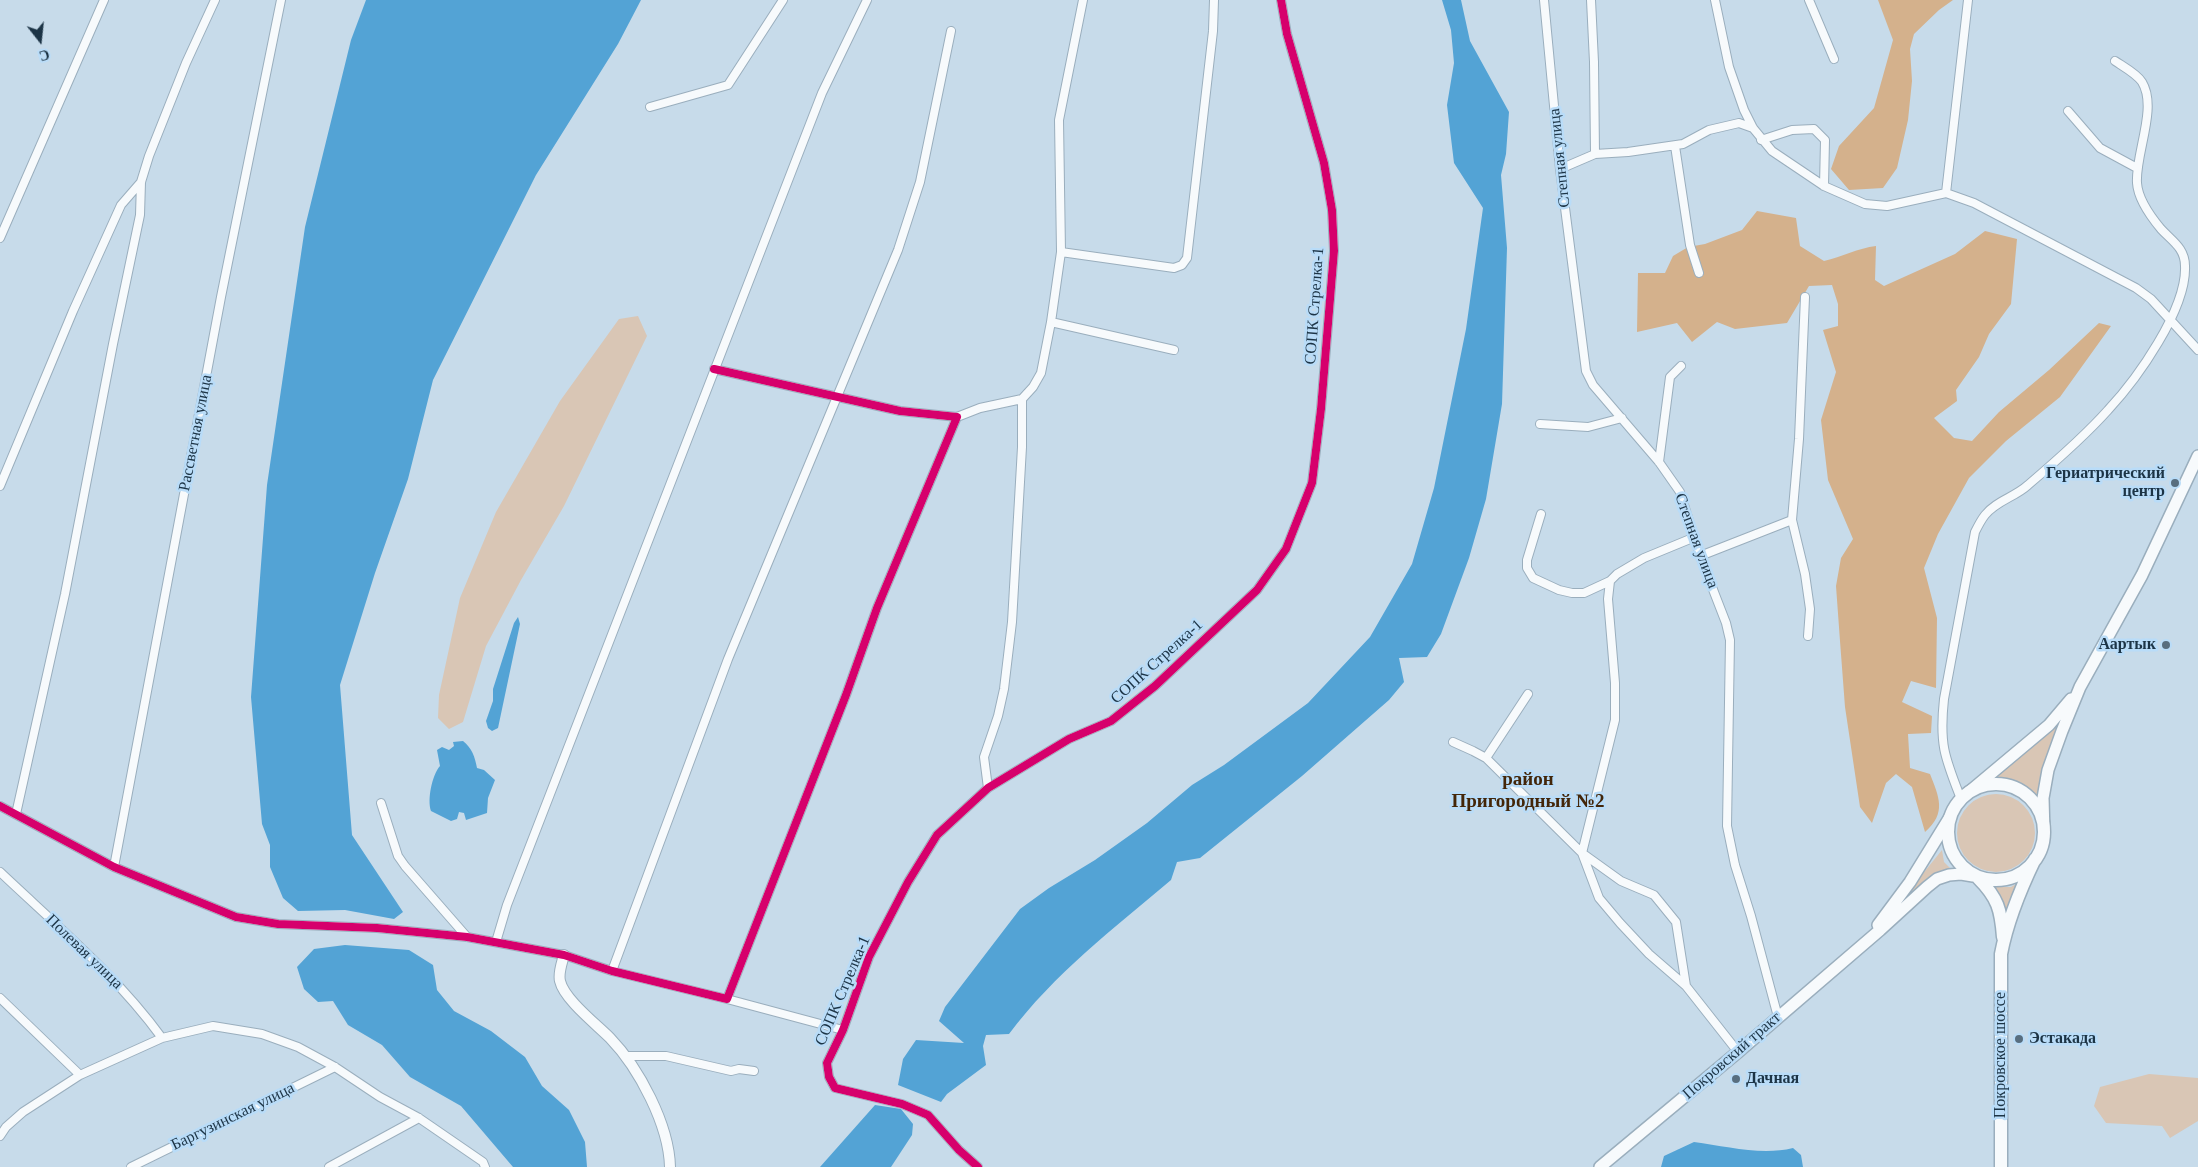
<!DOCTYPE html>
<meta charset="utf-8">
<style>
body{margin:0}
#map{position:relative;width:2198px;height:1167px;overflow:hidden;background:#c7dbea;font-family:Georgia,serif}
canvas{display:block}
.north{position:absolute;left:15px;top:15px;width:50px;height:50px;-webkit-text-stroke:4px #b9dcf8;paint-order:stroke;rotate:164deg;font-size:14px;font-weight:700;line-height:20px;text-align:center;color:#1c3446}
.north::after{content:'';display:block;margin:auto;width:18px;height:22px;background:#1c3446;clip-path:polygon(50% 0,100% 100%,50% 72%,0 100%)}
</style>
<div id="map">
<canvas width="2198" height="1167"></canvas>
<div class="north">С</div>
</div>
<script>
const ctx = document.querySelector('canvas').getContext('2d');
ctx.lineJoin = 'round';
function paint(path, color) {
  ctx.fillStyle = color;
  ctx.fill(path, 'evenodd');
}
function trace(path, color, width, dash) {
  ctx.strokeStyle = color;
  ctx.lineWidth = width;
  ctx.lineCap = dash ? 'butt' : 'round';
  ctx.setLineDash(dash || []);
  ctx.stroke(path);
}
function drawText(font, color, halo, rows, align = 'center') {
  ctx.font = font + ' Georgia,serif';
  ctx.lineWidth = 5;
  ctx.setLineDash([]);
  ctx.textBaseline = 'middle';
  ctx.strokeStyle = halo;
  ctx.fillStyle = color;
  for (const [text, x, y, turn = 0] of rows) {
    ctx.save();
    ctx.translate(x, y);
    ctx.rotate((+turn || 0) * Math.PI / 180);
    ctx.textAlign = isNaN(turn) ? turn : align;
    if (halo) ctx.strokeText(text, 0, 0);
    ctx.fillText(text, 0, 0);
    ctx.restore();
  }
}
paint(new Path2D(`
 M638 316 647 336 564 506 521 580 486 646 463 722 449 729 438 718 439 695 460 598 496 512 560 401 619 319Z
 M2062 717 2042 805 2026 790 1990 781Z
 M1957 833a39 39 0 1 1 78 0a39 39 0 1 1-78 0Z
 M1942 850 1944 862 1951 869 1899 903Z
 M2023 880 2008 925 1995 887H2011Z
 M2149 1074 2198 1078V1121L2170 1138 2162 1126 2106 1123 2094 1106 2100 1087Z`), '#d9c6b5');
paint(new Path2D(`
 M1878 0H1953L1939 10 1914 34 1910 49 1912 81 1908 120 1897 168 1883 188 1849 190 1831 169 1839 146 1874 108 1893 40Z
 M1757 211 1796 218 1800 246 1824 261C1842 257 1858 248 1876 246L1875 280 1884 286 1955 254 1985 231 2017 239 2011 304 1989 334 1979 357 1956 390 1957 401 1934 418 1954 438 1972 441 1999 412 2049 370 2099 323 2111 326 2060 397 2006 441 1969 478 1938 534 1924 568 1937 618 1936 688 1911 681 1902 702 1932 716 1931 733 1908 734 1910 768 1930 774C1939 797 1947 813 1925 832L1912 787 1896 774 1886 783 1872 823 1860 807 1845 707 1840 641 1836 586 1841 558 1853 539 1828 480 1821 420 1836 372 1823 330 1838 326V304L1832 285 1809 286 1787 323 1735 329 1717 322 1692 342 1677 323 1637 332 1638 273H1665L1673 256 1688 247 1705 244 1742 230Z`), '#d4b18c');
paint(new Path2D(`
 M366 0H641L618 44 536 175 433 380 408 479 375 573 340 685 352 835 403 912 394 919 345 910 298 911 283 898 270 867V845L262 824 251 697 267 485 305 227 351 40Z
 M1442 0H1461L1470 41 1509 112 1506 154 1501 175 1507 248 1502 404 1486 499 1469 558 1441 634 1427 657 1399 658 1404 682 1389 700 1302 776 1200 858 1177 862 1171 880C1114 928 1054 974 1009 1034L986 1035 983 1046 986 1065 947 1094 941 1102 898 1085 903 1059 916 1040 964 1043 939 1021 945 1007 1020 909 1049 888 1095 860 1147 823 1192 785 1224 765 1308 703 1370 637 1412 564 1434 488 1466 329 1483 208 1454 163 1447 105 1454 63 1451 30Z
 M518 617 520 624 498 728 492 731 488 728 486 721 493 701V689L514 623Z
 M463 741C472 748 475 757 477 768L484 770 495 780 488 798 487 813 466 820 464 813 459 812 457 819 451 821 431 811C427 800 432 775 440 766L437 750 442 747 449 750 454 746 453 742Z
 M345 945 409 950 433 965 437 990 454 1011 491 1031 525 1057 542 1086 569 1110 585 1142 587 1167H513L461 1106 410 1077 382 1045 348 1025 333 1001 318 1002 304 989 297 967 314 949Z
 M875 1105 901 1109 913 1124 912 1135 891 1167H820Z
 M1694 1142C1726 1146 1761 1156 1793 1148L1801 1155 1803 1167H1661L1664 1156Z`), '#53a3d5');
const minor = new Path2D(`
 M1544 0 1560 169 1586 371 1593 385 1659 462 1680 492 1700 556 1726 623 1730 640 1727 826 1735 865 1751 916 1778 1017
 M1591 0 1594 62 1595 154
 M1715 0 1729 67 1744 110 1753 128 1772 151 1824 186 1865 204 1887 206 1946 193 1974 203 2136 288 2151 299 2198 350
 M1809 0 1834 59
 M650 107 728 85 783 0
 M2068 111 2100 148 2137 168
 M1761 140 1792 130 1814 129 1825 140 1824 186
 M1675 146 1690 245 1699 273
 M1560 169 1595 154 1628 152 1683 144 1709 130 1739 123 1753 128
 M1946 193 1968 0
 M0 238 104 0
 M1061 252 1174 268 1182 265 1187 258 1213 31 1214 0
 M1051 322 1174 350
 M957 417 980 408 1022 399 1033 387 1041 373 1051 322 1061 252 1059 120 1083 0
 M1540 424 1588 427 1622 418
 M1659 462 1670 377 1681 366
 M0 486 73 311 121 205 141 182
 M1541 514 1527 560V568L1533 578 1559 590 1572 593H1584L1610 581
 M1792 520 1805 574 1810 609 1808 636
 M1700 556 1792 520 1799 439 1805 297
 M1453 742 1473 751 1486 758 1582 853 1621 881 1654 895 1676 922 1686 986 1738 1052
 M1486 758 1528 694
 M988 788 984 757 998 716 1004 689 1012 622 1022 447V399
 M1961 799C1945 758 1939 745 1944 699L1975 532C1978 526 1981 520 1985 515 1996 501 2015 497 2028 485 2055 462 2084 437 2108 410 2137 379 2187 309 2185 266 2185 248 2172 241 2161 229 2151 217 2138 199 2137 183 2135 154 2158 108 2142 82 2137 74 2124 67 2115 61
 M381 803 398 856 405 866 467 937
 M0 806 114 867 236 917 278 924 377 928 467 937 564 955 612 971 727 999 846 695 877 608 957 417 900 411 714 369
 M16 814 65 594 113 344 140 215 141 182 149 156 186 63 215 0
 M114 867 221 297 281 0
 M0 872C56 925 116 975 162 1038
 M496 942 507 905 822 93 867 0
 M612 971 728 659 898 250 920 182 951 31
 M1686 986 1649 954 1620 923 1599 898 1582 853 1615 720V683L1608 599 1610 581 1617 574 1644 558 1695 537
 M0 998 80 1075
 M727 999 843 1030
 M625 1056H666L731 1071 739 1069 754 1071
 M0 1136 6 1127 23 1112 80 1075 162 1038 213 1026 262 1034 298 1047 335 1067 380 1097 419 1118 483 1162 485 1167
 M131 1167 335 1067
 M329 1167 419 1118
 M978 1167 959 1150 928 1115 902 1104 835 1088 829 1077 827 1063 843 1030 869 957 908 882 937 835 988 788 1069 739 1111 721 1155 686 1257 590 1286 549 1312 483 1321 409 1334 251 1332 210 1324 163 1287 34 1281 0`);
const tertiary = new Path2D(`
 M564 955C562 963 558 973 560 981 564 999 596 1024 610 1038 639 1068 669 1125 670 1167`);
const secondary = new Path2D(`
 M1969 792 2049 725 2071 699
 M2044 833 2043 798 2048 770 2062 731 2080 687 2142 575 2198 456
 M1878 925 1910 882 1950 817
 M1600 1167 1738 1052 1880 930 1927 887 1937 879 1949 875 1961 874 1973 876`);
const primary = new Path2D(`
 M1948 832a48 48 0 1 1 96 0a48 48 0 1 1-96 0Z
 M1978 878C1998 898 2001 910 2003 937
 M2001 1167V954C2007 922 2021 888 2035 859`);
trace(minor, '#9aaebd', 10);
trace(tertiary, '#9aaebd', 12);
trace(secondary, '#9aaebd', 14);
trace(primary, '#9aaebd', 15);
trace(minor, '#f7fafc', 8);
trace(tertiary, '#f7fafc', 10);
trace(secondary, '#f7fafc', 11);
trace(primary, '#f7fafc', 12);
trace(new Path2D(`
 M0 806 114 867 236 917 278 924 377 928 467 937 564 955 612 971 727 999 846 695 877 608 957 417 900 411 714 369
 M978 1167 959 1150 928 1115 902 1104 835 1088 829 1077 827 1063 843 1030 869 957 908 882 937 835 988 788 1069 739 1111 721 1155 686 1257 590 1286 549 1312 483 1321 409 1334 251 1332 210 1324 163 1287 34 1281 0`), '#d6006c', 8);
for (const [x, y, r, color] of [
 [2175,483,5,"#586e7f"],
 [2166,645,5,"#586e7f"],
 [2019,1039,5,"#586e7f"],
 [1736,1079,5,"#586e7f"]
]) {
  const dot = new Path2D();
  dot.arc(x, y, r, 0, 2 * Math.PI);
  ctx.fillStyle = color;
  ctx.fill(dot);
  trace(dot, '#b9dcf8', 2);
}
drawText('16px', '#1c3446', '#b9dcf8', [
 ["Степная улица",1560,158,-96],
 ["СОПК Стрелка-1",1315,306,-86],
 ["Рассветная улица",196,433,-79],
 ["Степная улица",1696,541,70],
 ["СОПК Стрелка-1",1157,662,-42],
 ["Полевая улица",84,952,44],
 ["СОПК Стрелка-1",843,991,-67],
 ["Покровское шоссе",2001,1055,-90],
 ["Покровский тракт",1732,1056,-41],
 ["Баргузинская улица",233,1117,-26]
]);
drawText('bold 16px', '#1c3446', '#b9dcf8', [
 ["Гериатрический",2165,474],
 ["центр",2165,492],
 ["Аартык",2156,645],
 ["Эстакада",2029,1039,"left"],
 ["Дачная",1746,1079,"left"]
], 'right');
drawText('bold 19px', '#432609', '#b9dcf8', [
 ["район",1528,780],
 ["Пригородный №2",1528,802]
]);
</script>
